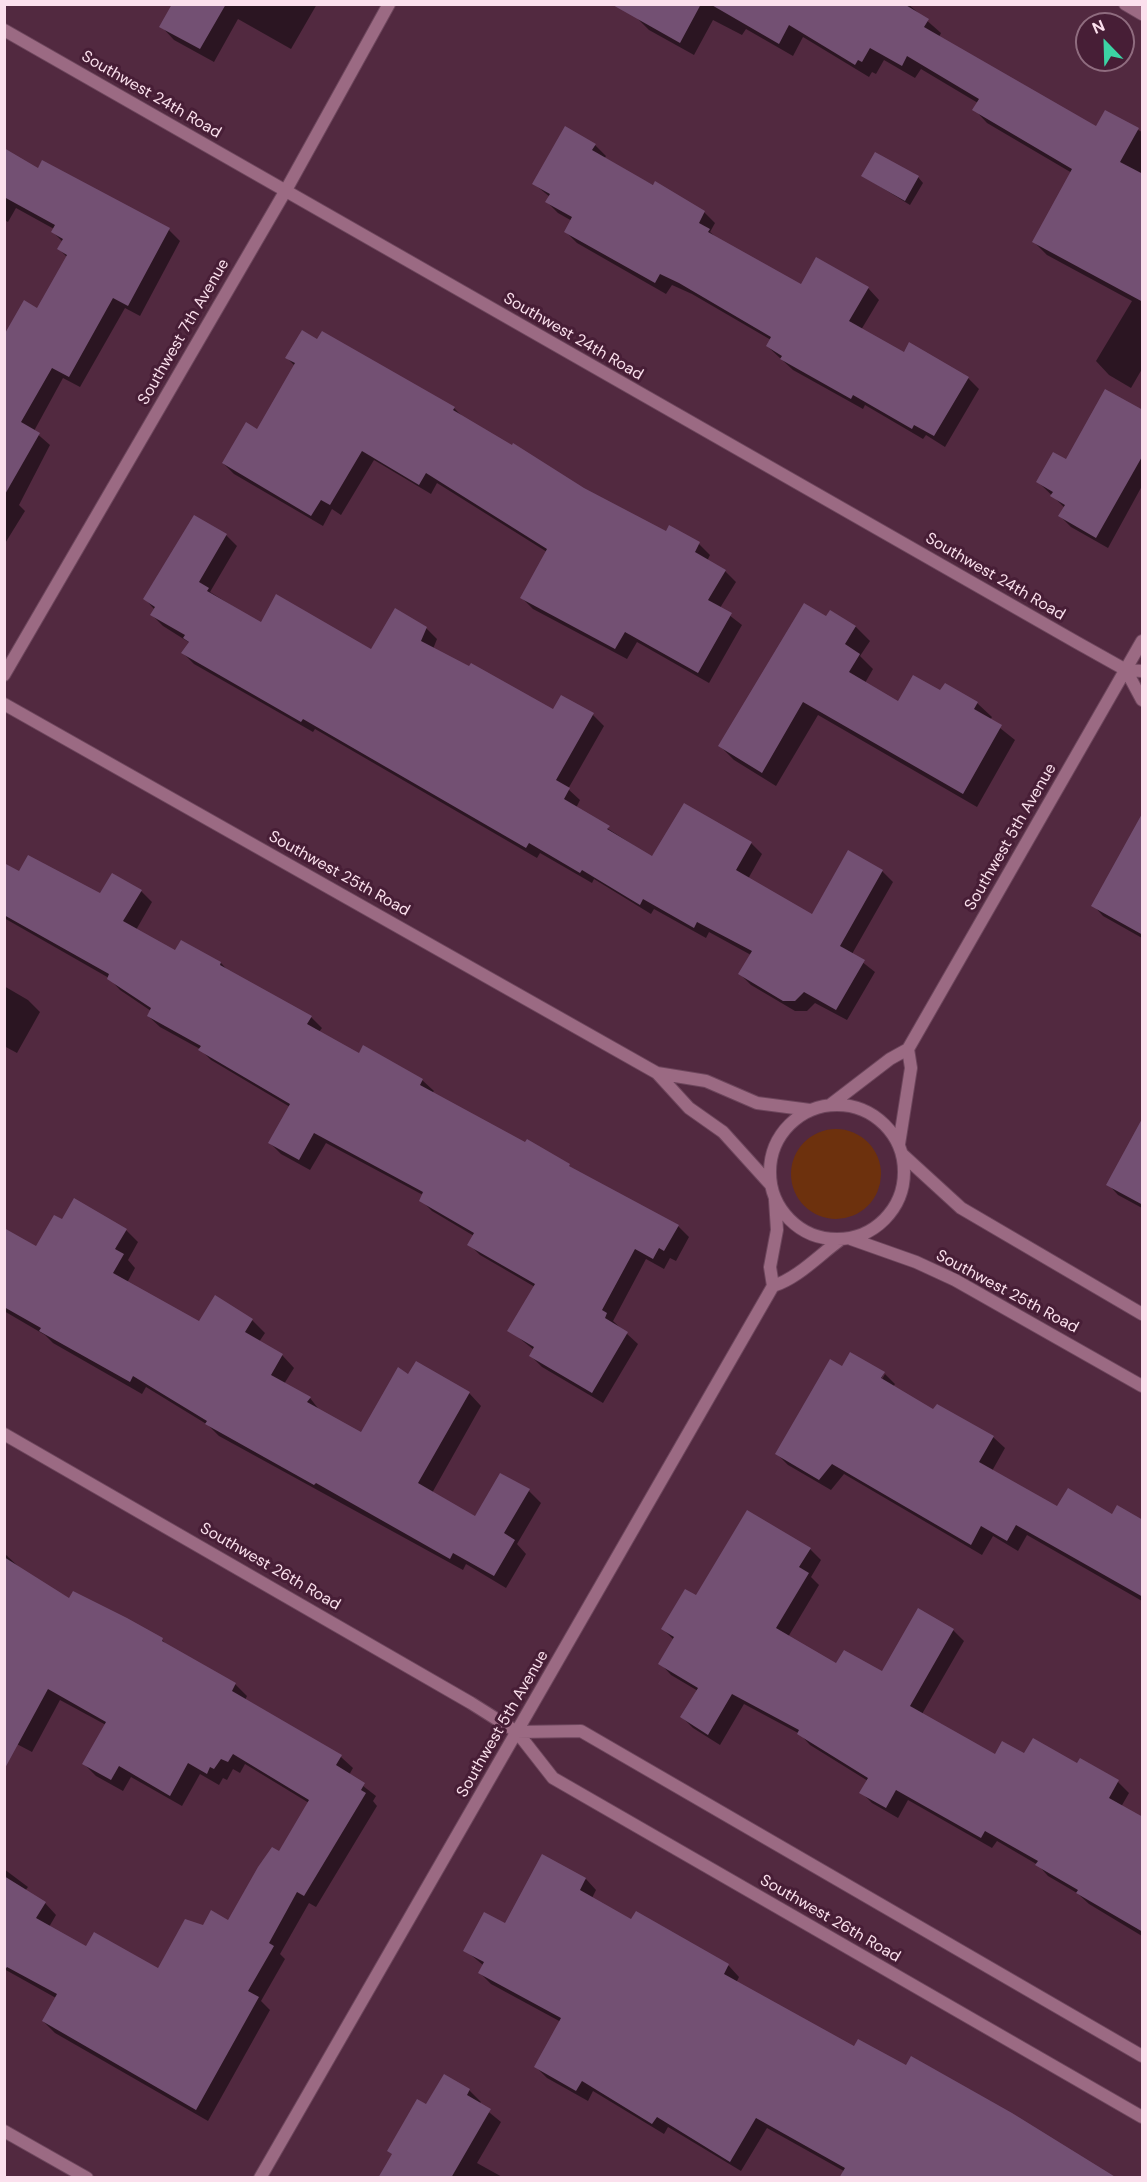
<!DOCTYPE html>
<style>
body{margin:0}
#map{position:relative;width:1147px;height:2182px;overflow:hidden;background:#522940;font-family:"DM Sans",sans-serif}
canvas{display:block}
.frame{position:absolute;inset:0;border:6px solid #fbe0ed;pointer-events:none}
.north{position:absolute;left:1075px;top:12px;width:60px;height:60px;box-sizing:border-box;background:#471e36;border:2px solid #8f6c7f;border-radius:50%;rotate:337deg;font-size:16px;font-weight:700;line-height:24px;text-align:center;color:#fbe0ed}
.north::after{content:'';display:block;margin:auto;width:21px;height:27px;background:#3cd4a4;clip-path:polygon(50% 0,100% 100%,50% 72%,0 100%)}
</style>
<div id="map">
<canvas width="1147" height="2182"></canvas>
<div class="frame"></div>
<div class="north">N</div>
</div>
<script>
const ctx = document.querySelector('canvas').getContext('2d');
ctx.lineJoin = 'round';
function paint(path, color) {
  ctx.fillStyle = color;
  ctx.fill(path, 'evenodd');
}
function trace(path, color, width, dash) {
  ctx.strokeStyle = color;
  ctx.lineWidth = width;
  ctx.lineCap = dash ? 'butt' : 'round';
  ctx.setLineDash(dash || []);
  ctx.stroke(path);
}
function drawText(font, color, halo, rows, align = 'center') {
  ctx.font = font + ' "DM Sans",sans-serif';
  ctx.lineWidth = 6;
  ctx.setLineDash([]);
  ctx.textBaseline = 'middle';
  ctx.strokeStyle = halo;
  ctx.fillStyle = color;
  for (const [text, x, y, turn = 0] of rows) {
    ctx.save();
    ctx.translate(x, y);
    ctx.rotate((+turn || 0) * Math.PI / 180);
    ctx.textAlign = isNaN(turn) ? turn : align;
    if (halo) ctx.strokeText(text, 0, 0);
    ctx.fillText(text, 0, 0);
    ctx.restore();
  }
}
paint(new Path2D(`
 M791 1174a45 45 0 1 1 90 0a45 45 0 1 1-90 0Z`), '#6d310d');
paint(new Path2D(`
 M173 4H317L291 49 238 19 214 62 174 40 161 26Z
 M643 4H908L941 33 939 37 1097 128 1105 112 1142 132V369L1131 388 1109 375 1096 361 1132 301 1047 255 1034 242 1072 173 987 123 974 109 978 103 921 69 915 78 884 60 876 74 872 72 869 77 803 37 793 56 746 29 742 35 713 20 694 55 649 30 636 17Z
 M595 145 606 156 604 159 704 212 715 223 710 232 717 238 801 286 868 288 879 300 861 330 904 354 968 378 979 389 945 447 926 435 923 439 865 405 863 409 793 370 767 346 771 340 692 294 672 285 666 294 577 243 566 232 572 221 558 213 547 202 550 197 534 184Z
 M5 150 38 170 169 230 180 241 140 316 125 308 80 387 63 378 34 431 50 445 19 505 25 511 4 545V338L38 310 68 258 59 249 63 242 53 232 54 229 16 208 8 222 4 220Z
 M863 176 918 177 923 183 910 205Z
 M287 358 454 408 465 419 583 489 666 532 699 544 710 555 707 561 725 571 736 582 720 608 742 625 709 683 637 642 627 659 533 609 522 598 547 552 437 483 431 494 374 460 341 515 332 509 323 526 234 474 223 463 258 431 295 366Z
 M1142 412V486L1108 548 1071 527 1060 516 1065 508 1038 482Z
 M226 535 237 546 210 592 261 624 372 651 426 628 437 639 433 649 553 711 561 697 593 715 604 726 568 789 580 800 576 808 653 858 751 843 762 854 748 879 813 916 882 871 893 882 852 954 875 972 847 1020 815 1003 807 1011H795L751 985 740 974 751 955 709 932 706 938 654 909 651 914 594 879 592 883 540 853 537 858 315 729 313 732 194 664 183 653 190 643 163 626 152 615 155 610 145 599Z
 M830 612 856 627 870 641 860 656 873 669 865 683 898 703 941 693 977 703 992 717 990 720 1015 740 977 807 818 715 776 786 734 760 720 746Z
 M1142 815V938L1103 916 1093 905Z
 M19 873 100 895 141 891 152 902 136 930 175 952 221 963 229 972 311 1017 322 1028 319 1032 359 1055 422 1080 434 1091 432 1093 678 1226 689 1237 676 1261 670 1258 664 1269 646 1259 613 1321 638 1344 603 1403 542 1367 531 1356 534 1350 509 1330 535 1287 480 1255 469 1244 474 1236 432 1211 421 1200 423 1195 326 1143 310 1170 281 1154 270 1143 290 1107 211 1060 200 1049 160 1027 148 1016 151 1011 120 990 109 978 4 918V874Z
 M4 986 28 1000 40 1012 17 1053 4 1046Z
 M1142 1120V1208L1118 1195 1108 1184Z
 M63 1221 126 1230 138 1242 128 1260 135 1268 127 1283 200 1323 215 1297 252 1320 265 1333 259 1342 282 1355 294 1368 284 1384 310 1398 321 1412 361 1434 409 1376 469 1393 481 1406 432 1493 475 1518 529 1491 541 1503 517 1544 526 1554 506 1588 466 1564 463 1570 219 1436 208 1425 146 1387 142 1394 53 1343 45 1335 4 1311V1230L36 1249Z
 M843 1368 884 1373 878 1386 885 1374 895 1384 893 1387 934 1411 993 1437 1005 1448 992 1471 1058 1508 1142 1522V1601L1027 1535 1018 1551 993 1536 982 1555 844 1474 831 1490 788 1465 777 1454Z
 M810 1549 821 1560 811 1577 819 1585 788 1637 837 1665 882 1673 919 1610 953 1630 964 1641 922 1714 995 1756 1025 1755 1078 1765 1118 1782 1129 1793 1121 1807 1142 1834V1936L1089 1904 1077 1893 1048 1876 1038 1865 997 1841 992 1848 908 1800 898 1818 872 1803 861 1792 868 1781 810 1745 800 1734 744 1704 720 1745 693 1728 682 1717 698 1691 671 1675 660 1663 674 1640 663 1629 696 1597Z
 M4 1553 22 1570 70 1600 162 1640 170 1648 235 1684 247 1696 245 1700 341 1757 353 1768 349 1775 376 1796 373 1801 377 1806 316 1907 309 1903 280 1954 285 1959 261 2001 270 2010 208 2121 55 2033 43 2021 56 1998 4 1969V1869L28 1887 25 1891 45 1903 56 1915 49 1927 86 1948 158 1970 203 1926 229 1922 280 1853 309 1803 245 1764 240 1773 233 1769 227 1780 223 1778 219 1785 200 1774 182 1806 131 1777 123 1791 96 1776 84 1764 106 1725 60 1700 32 1752 11 1741 4 1734Z
 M586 1879 596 1890 592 1898 632 1921 636 1913 729 1966 739 1977 736 1983 851 2175 767 2128 741 2171 668 2127 664 2134 593 2091 588 2101 547 2078 536 2067 561 2022 491 1984 480 1973 483 1965 465 1950Z
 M445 2076 469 2090 481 2102 479 2104 501 2122 477 2163 504 2178H380Z`), '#0007');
paint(new Path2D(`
 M172 4H226L200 49 159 27Z
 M611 4H701L680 43Z
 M710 4H904L929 19 924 27 1096 126 1105 110 1139 128 1120 162 1143 174V302L1032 242 1072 169 972 110 979 99 907 56 902 66 870 48 862 62 858 60 855 65 789 25 779 44Z
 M565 126 596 144 592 150 653 185 655 181 705 211 699 223 710 229 708 232 801 284 816 257 869 287 849 321 904 352 909 342 969 377 934 436 914 425 912 429 853 395 851 399 780 359 782 356 766 346 771 337 679 283 660 274 655 283 564 232 572 217 545 202 550 194 532 184Z
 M4 148 38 168 42 160 170 228 128 306 113 298 69 377 52 368 21 422 40 433 4 496V335L24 300 37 308 67 255 57 249 63 239 51 232 55 225 4 197Z
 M875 152 919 176 905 201 861 176Z
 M302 330 317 339 322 331 455 407 453 410 512 445 513 443 584 488 666 531 669 525 700 542 695 552 726 570 708 600 732 613 698 673 625 632 615 649 520 598 547 549 426 473 419 485 362 451 330 505 321 500 311 516 222 463 246 422 257 429 295 363 285 358Z
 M1105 389 1143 410V455L1096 538 1058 516 1065 505 1050 496 1053 492 1036 482 1053 452 1066 459Z
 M194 515 227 534 199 582 209 588 207 591 261 622 276 594 371 649 395 608 427 627 421 641 469 666 471 663 553 709 561 695 594 713 556 780 570 788 564 799 610 826 607 829 652 856 684 803 752 842 736 870 812 914 848 850 883 870 840 946 865 960 836 1010 804 992 795 1001H783L738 974 752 951 697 922 694 928 643 899 640 905 582 870 580 873 529 843 526 848 303 719 301 722 181 653 189 642 183 638 185 635 150 615 155 607 143 599Z
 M804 603 826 616 830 610 856 626 845 644 860 654 849 672 898 701 913 675 940 690 945 683 978 702 974 709 1002 725 963 794 803 702 762 773 718 746Z
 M1143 812V935L1091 906Z
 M28 855 100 893 112 873 142 890 123 921 175 950 181 940 221 962 220 965 312 1016 307 1024 359 1053 363 1045 423 1079 420 1085 525 1142 527 1139 570 1164 569 1166 679 1225 664 1251 659 1248 653 1259 635 1249 602 1310 607 1313 605 1318 628 1332 592 1393 529 1356 534 1347 507 1331 535 1284 467 1245 474 1233 419 1201 423 1192 314 1133 299 1160 268 1143 290 1104 198 1050 201 1046 147 1016 151 1008 107 979 109 974 4 915V863L19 871Z
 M1143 1117V1205L1106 1185Z
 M74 1198 127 1229 115 1249 124 1254 113 1273 199 1321 215 1295 253 1319 245 1332 283 1354 271 1375 311 1397 307 1402 361 1432 398 1367 408 1374 416 1361 470 1392 418 1483 475 1516 500 1473 530 1489 504 1533 515 1540 494 1576 453 1553 450 1559 316 1483 314 1485 205 1424 207 1421 133 1376 130 1382 39 1331 41 1328 4 1307V1228L36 1246 54 1215 62 1219Z
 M850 1352 885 1372 881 1378 933 1409 937 1404 994 1436 979 1462 1057 1506 1068 1488 1112 1514 1117 1505 1143 1520V1597L1016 1525 1007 1541 981 1526 971 1545 832 1464 819 1480 775 1454 830 1359 842 1366Z
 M747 1510 811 1548 799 1567 809 1573 776 1628 836 1663 844 1650 882 1671 918 1608 954 1629 910 1706 995 1754 1002 1741 1024 1753 1033 1738 1077 1763 1080 1758 1119 1780 1109 1798 1143 1817V1932L1076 1893 1078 1890 1035 1865 1038 1861 985 1831 981 1838 896 1790 886 1808 859 1793 868 1778 797 1734 799 1730 732 1694 708 1735 680 1717 698 1688 658 1664 674 1637 661 1629 685 1589 696 1595Z
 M4 1557 69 1598 73 1591 127 1618 163 1638 162 1641 236 1683 232 1691 342 1755 336 1765 365 1783 361 1790 366 1793 304 1896 297 1892 269 1943 274 1946 248 1991 259 1997 196 2110 42 2021 57 1994 7 1967 4 1971V1876L46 1902 36 1918 86 1946 94 1932 158 1968 185 1919 203 1925 211 1910 228 1920 258 1867 272 1847 279 1851 309 1800 233 1754 228 1762 221 1759 214 1769 210 1767 207 1774 188 1763 170 1796 119 1766 111 1780 82 1764 106 1722 48 1689 4 1770Z
 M542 1854 586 1878 580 1890 631 1919 636 1911 729 1964 724 1974 854 2046 858 2039 906 2065 911 2056 1012 2113 1117 2178H839L845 2168 756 2118 730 2162 657 2117 652 2124 582 2081 576 2091 534 2067 561 2018 478 1973 484 1962 463 1951 484 1912 505 1923Z
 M444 2074 470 2089 467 2095 491 2109 451 2178H378L392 2154 387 2151 417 2099 426 2104Z`), '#735073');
const minor = new Path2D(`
 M1125 4 1142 14
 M4 30 1076 642 1126 670 1142 671
 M1126 670 1142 700
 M4 675 286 190 389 4
 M4 704 657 1073 689 1108 723 1132 770 1184
 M657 1073 706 1081 757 1103 810 1110
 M770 1172a67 67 0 1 1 134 0a67 67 0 1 1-134 0Z
 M830 1105 890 1059 908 1049 1142 641
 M899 1144 911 1068 908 1049
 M903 1155 961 1208 1142 1314
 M851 1239 916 1262 955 1280 1142 1386
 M773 1286C798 1278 818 1256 840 1240
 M4 1434 471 1703 517 1732 553 1778 1142 2117
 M517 1732 581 1731 1142 2056
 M4 2131 87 2178
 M260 2178 773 1286 770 1267 777 1230 775 1200`);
trace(minor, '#6d465c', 14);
trace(minor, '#9b6a83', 12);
drawText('16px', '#fbe0ed', '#471e36', [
 ["Southwest 24th Road",151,95,30],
 ["Southwest 7th Avenue",184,332,-60],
 ["Southwest 24th Road",573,337,30],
 ["Southwest 24th Road",995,577,30],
 ["Southwest 5th Avenue",1011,837,-60],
 ["Southwest 25th Road",339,874,29],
 ["Southwest 25th Road",1007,1292,28],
 ["Southwest 26th Road",270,1567,30],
 ["Southwest 5th Avenue",503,1724,-60],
 ["Southwest 26th Road",830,1919,30]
]);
</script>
